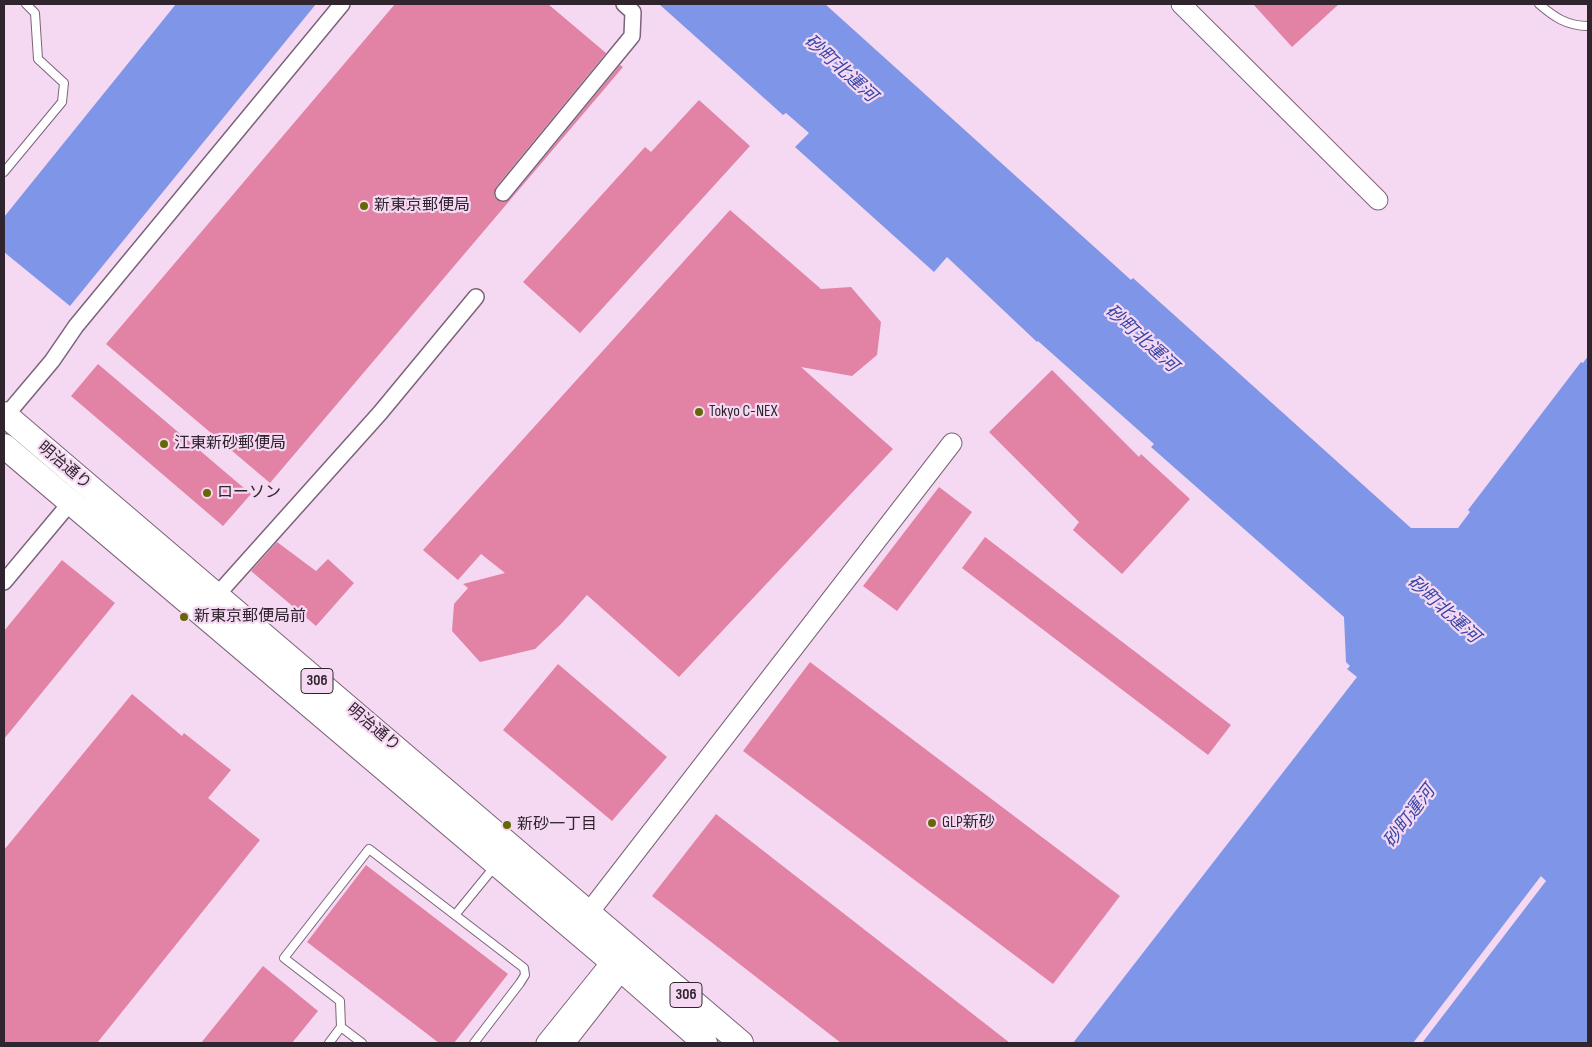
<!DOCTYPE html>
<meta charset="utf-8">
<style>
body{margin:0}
#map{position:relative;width:1592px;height:1047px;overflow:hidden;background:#f5d9f2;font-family:"Sofia Sans Condensed",sans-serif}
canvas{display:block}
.frame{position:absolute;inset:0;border:5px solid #30252f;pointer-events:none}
</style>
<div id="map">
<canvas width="1592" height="1047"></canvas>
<div class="frame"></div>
</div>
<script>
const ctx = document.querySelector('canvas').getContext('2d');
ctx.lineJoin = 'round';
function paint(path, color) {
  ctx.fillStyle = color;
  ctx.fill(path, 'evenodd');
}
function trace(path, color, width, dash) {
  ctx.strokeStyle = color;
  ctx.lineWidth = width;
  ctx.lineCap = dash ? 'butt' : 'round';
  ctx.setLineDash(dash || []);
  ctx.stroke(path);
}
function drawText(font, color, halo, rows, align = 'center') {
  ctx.font = font + ' "Sofia Sans Condensed","Noto Sans JP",sans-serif';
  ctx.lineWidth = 4.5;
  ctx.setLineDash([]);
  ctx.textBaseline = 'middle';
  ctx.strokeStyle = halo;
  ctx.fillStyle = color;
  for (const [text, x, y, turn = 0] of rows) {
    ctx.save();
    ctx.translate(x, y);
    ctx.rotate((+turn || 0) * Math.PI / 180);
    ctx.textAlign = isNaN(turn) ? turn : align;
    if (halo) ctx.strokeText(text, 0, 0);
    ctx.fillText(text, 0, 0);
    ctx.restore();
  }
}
paint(new Path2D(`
 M176 4H316L70 306 4 252V217Z
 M659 4H825L1131 280 1133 278 1411 528H1458L1470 512 1468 510 1581 362 1583 363 1588 356V1043H1073L1357 677 1347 669 1350 666 1346 662 1344 617 1151 447 1154 444 1038 341 1037 342 947 257 934 272 795 147 809 133 786 113 783 115Z`), '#7f95e7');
paint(new Path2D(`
 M1541 876 1546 881 1422 1043H1413Z`), '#f5d9f2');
paint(new Path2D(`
 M395 4H548L606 53 496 187 494 196 501 202 510 199 620 65 623 67 270 483 106 344Z
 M1253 4H1339L1292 47Z
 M699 100 750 146 580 333 523 282 645 147 651 152Z
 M730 210 821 289 851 287 881 322 877 355 852 376 801 367 893 449 679 677 587 595 561 624 535 649 480 662 452 631 454 604 468 588 463 584 505 573 481 554 458 580 423 550Z
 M98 364 251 494 223 526 71 396Z
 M1052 370 1139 457 1141 454 1190 499 1122 574 1073 530 1079 522 989 432Z
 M939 487 972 512 897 611 863 586Z
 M985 537 1231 725 1208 755 962 568Z
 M277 542 316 571 328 559 354 583 316 626 251 571Z
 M62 560 115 603 4 739V631Z
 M810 662 1120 896 1053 984 743 751Z
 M558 664 667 757 612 821 503 730Z
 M132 694 182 736 184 733 231 770 208 798 260 840 97 1043H4V850Z
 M716 814 1010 1043H841L652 896Z
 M366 865 508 974 454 1043H439L307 942Z
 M263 966 318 1011 292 1043H201Z`), '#e282a5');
const service = new Path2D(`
 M1539 4C1554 17 1567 26 1588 26
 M4 172 62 102 64 83 38 59 35 13 26 4
 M455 915 495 866
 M341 1027 362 1043
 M329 1043 341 1027 340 1001 284 958 369 849 524 968 525 975 520 983 474 1043`);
const minor = new Path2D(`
 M503 193 632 36 633 12 624 4
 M4 418 52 361 76 326 342 4
 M4 582 70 503
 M217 595 380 413 476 297`);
const tertiary = new Path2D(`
 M1181 4 1378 200
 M580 924 952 443
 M546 1043 612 961 621 954
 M565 1043 622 970 626 958`);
const primary = new Path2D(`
 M4 414 741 1043
 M4 446 622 970 705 1043`);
trace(service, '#7b6379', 10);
trace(minor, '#7b6379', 18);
trace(tertiary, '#7b6379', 21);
trace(primary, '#7b6379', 26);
trace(service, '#fff', 8);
trace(minor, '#fff', 15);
trace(tertiary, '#fff', 19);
trace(primary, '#fff', 24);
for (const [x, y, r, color] of [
 [364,206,5,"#656805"],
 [699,412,5,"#656805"],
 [164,444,5,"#656805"],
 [207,493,5,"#656805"],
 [184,617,5,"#656805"],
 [932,823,5,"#656805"],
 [507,825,5,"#656805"]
]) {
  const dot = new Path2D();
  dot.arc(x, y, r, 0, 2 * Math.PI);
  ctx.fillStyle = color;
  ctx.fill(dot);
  trace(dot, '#f5d9f2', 2);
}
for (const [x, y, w] of [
 [317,681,32],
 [686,995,32]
]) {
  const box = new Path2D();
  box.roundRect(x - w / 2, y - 12.5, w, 25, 4);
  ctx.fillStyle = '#f5d9f2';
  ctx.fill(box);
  trace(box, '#30252f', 1);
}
drawText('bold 15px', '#30252f', null, [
 ["306",317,681],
 ["306",686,995]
]);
drawText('16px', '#30252f', '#f5d9f2', [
 ["新東京郵便局",374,206],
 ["Tokyo C-NEX",709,412],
 ["江東新砂郵便局",174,444],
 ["ローソン",217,493],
 ["新東京郵便局前",194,617],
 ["GLP新砂",942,823],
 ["新砂一丁目",517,825]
], 'left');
drawText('16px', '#30252f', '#f5d9f2', [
 ["明治通り",64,466,40],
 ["明治通り",373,728,40]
]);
drawText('italic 18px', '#3847a7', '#f5d9f2', [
 ["砂町北運河",840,69,42],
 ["砂町北運河",1141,339,42],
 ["砂町北運河",1443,610,42],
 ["砂町運河",1410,817,-53]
]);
</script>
